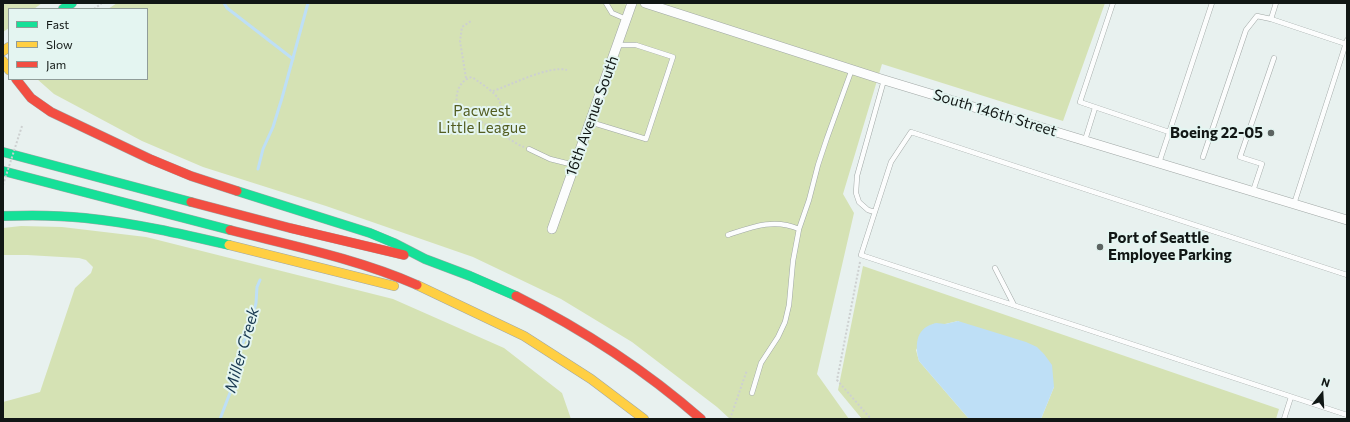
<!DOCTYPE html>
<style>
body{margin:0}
#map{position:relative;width:1350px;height:422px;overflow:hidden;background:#e8f1ef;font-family:Commissioner,sans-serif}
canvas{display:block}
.frame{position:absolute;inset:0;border:4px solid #111715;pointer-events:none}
.legend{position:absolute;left:8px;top:8px;width:140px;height:72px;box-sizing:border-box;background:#e4f5f1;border:1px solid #909c99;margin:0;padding:5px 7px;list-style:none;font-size:12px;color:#111715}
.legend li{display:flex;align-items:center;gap:8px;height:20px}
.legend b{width:20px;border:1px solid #909c99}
.north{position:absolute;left:1302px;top:374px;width:40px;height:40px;-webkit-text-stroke:3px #e4f5f1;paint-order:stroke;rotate:18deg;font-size:11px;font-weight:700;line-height:16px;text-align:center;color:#111715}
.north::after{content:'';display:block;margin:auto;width:14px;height:18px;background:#111715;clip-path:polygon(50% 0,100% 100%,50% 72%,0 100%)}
</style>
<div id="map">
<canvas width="1350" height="422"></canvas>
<div class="frame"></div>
<ul class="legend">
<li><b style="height:5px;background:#16e098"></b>Fast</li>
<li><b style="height:5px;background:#ffcf43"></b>Slow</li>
<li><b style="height:5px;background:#f24e42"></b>Jam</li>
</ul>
<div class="north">N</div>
</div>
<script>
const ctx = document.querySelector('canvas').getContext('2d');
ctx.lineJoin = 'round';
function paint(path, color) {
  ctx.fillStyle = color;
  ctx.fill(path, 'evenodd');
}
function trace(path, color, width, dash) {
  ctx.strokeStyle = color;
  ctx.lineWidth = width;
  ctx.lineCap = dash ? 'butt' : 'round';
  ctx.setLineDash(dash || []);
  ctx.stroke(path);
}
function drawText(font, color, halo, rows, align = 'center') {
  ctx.font = font + ' Commissioner,sans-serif';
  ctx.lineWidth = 4;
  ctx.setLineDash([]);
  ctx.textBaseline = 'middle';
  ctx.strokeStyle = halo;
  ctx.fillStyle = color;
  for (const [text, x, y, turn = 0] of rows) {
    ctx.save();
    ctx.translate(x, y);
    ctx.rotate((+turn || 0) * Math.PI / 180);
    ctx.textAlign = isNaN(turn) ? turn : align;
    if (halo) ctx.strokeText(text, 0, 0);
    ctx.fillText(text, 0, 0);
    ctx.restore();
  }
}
paint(new Path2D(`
 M3 3H42L34 9H9V28L3 32Z
 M117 3H622L627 5 626 3H1105L1063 121 882 64 843 194 854 213 817 374 849 419H730L717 407 632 342 561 299 473 257 326 206 203 167 142 141 54 94 37 79H147V9H108Z
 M21 226 62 227 146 237 393 299 504 348 562 393 571 419H3V402L40 392 75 288 91 273 93 267 86 260 79 258 27 255H3V228Z
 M863 266 1279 409 1276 419H1041L1054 387 958 321 945 324H933L916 350 919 361 969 419H862L838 390Z`), '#d5e2b4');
paint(new Path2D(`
 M958 321 1026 342 1037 347 1044 354 1052 365 1054 387 1041 419H969L919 361C915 347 915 329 933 324 936 322 941 324 945 324 950 323 954 322 958 321Z`), '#bedff6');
trace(new Path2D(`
 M224 3 227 8 293 59
 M258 169 263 149 273 127 282 98 308 3
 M220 419 233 385 235 367 242 345 250 328 256 303 257 287 260 280`), '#bedff6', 3);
const lane = new Path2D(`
 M606 3 612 13 626 19
 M1113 3 1080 102 1169 132
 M1276 3 1271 19 1346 44
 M590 122 646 139 673 57 636 45H617
 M1085 140 1095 108
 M529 149 550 159 574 165
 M1203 157 1246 30 1257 16 1271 19
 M1159 163 1212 3
 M1253 191 1262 164 1240 157 1274 58
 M1294 204 1347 40
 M875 212 868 210 859 202 856 193 857 176 884 80
 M728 235C752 227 774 218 799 229
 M995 268 1014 305
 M1347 275 911 132 891 162 861 255 1347 415
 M752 393 761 363 778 337 785 322 789 305 793 261 799 229 809 200 818 165 827 138 852 69
 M1284 419 1291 397`);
const street = new Path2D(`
 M645 3 881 79 1347 220
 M552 229 632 3`);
const fast = new Path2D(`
 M63 9 72 3
 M3 152 191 202
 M3 171 230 230
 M237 191 370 233 394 243 425 259 470 276 516 296
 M3 216C30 215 58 215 85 218 134 223 182 234 229 245`);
const slow = new Path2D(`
 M3 51 9 47
 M3 61 9 70
 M229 245 394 286
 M417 285 524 336 591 379 644 419`);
const jam = new Path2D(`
 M16 79 31 98 51 112 150 159 191 176 237 191
 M191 202 290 228 404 255
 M230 230C293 246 358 259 417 285
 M516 296C582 329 645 370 701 419`);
trace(lane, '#a0a7a5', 5.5);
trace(street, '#a0a7a5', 10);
trace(fast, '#a0a7a5', 10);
trace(slow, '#a0a7a5', 10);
trace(jam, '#a0a7a5', 10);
trace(new Path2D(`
 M94 9 102 3
 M466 78 460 41 462 27 471 21
 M493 91C511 85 549 65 567 70
 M497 131C508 98 497 95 472 77 459 80 455 94 457 105L467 113 519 145 524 147
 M860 262 837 380 871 419
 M730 419 747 370`), '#cdd0d0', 2, [2, 2]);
trace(lane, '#fcfdfd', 4.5);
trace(street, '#fcfdfd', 9);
trace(fast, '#16e098', 9);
trace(slow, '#ffcf43', 9);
trace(jam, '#f24e42', 9);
trace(new Path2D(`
 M3 185 22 126`), '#cdd0d0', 2, [2, 2]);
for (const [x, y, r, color] of [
 [1271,133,4,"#5c6361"],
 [1100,247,4,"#5c6361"]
]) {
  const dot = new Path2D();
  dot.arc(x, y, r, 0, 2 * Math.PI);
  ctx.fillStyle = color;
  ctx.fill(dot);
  trace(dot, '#e4f5f1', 1.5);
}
drawText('15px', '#535d21', '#e4f5f1', [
 ["Pacwest",482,111],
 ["Little League",482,128]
]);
drawText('15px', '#111715', '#e4f5f1', [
 ["South 146th Street",995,113,17],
 ["16th Avenue South",592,116,-70]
]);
drawText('bold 15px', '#111715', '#e4f5f1', [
 ["Boeing 22-05",1263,133],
 ["Port of Seattle",1108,238,"left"],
 ["Employee Parking",1108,255,"left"]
], 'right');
drawText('italic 16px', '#18384f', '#e4f5f1', [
 ["Miller Creek",242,350,-74]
]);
</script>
